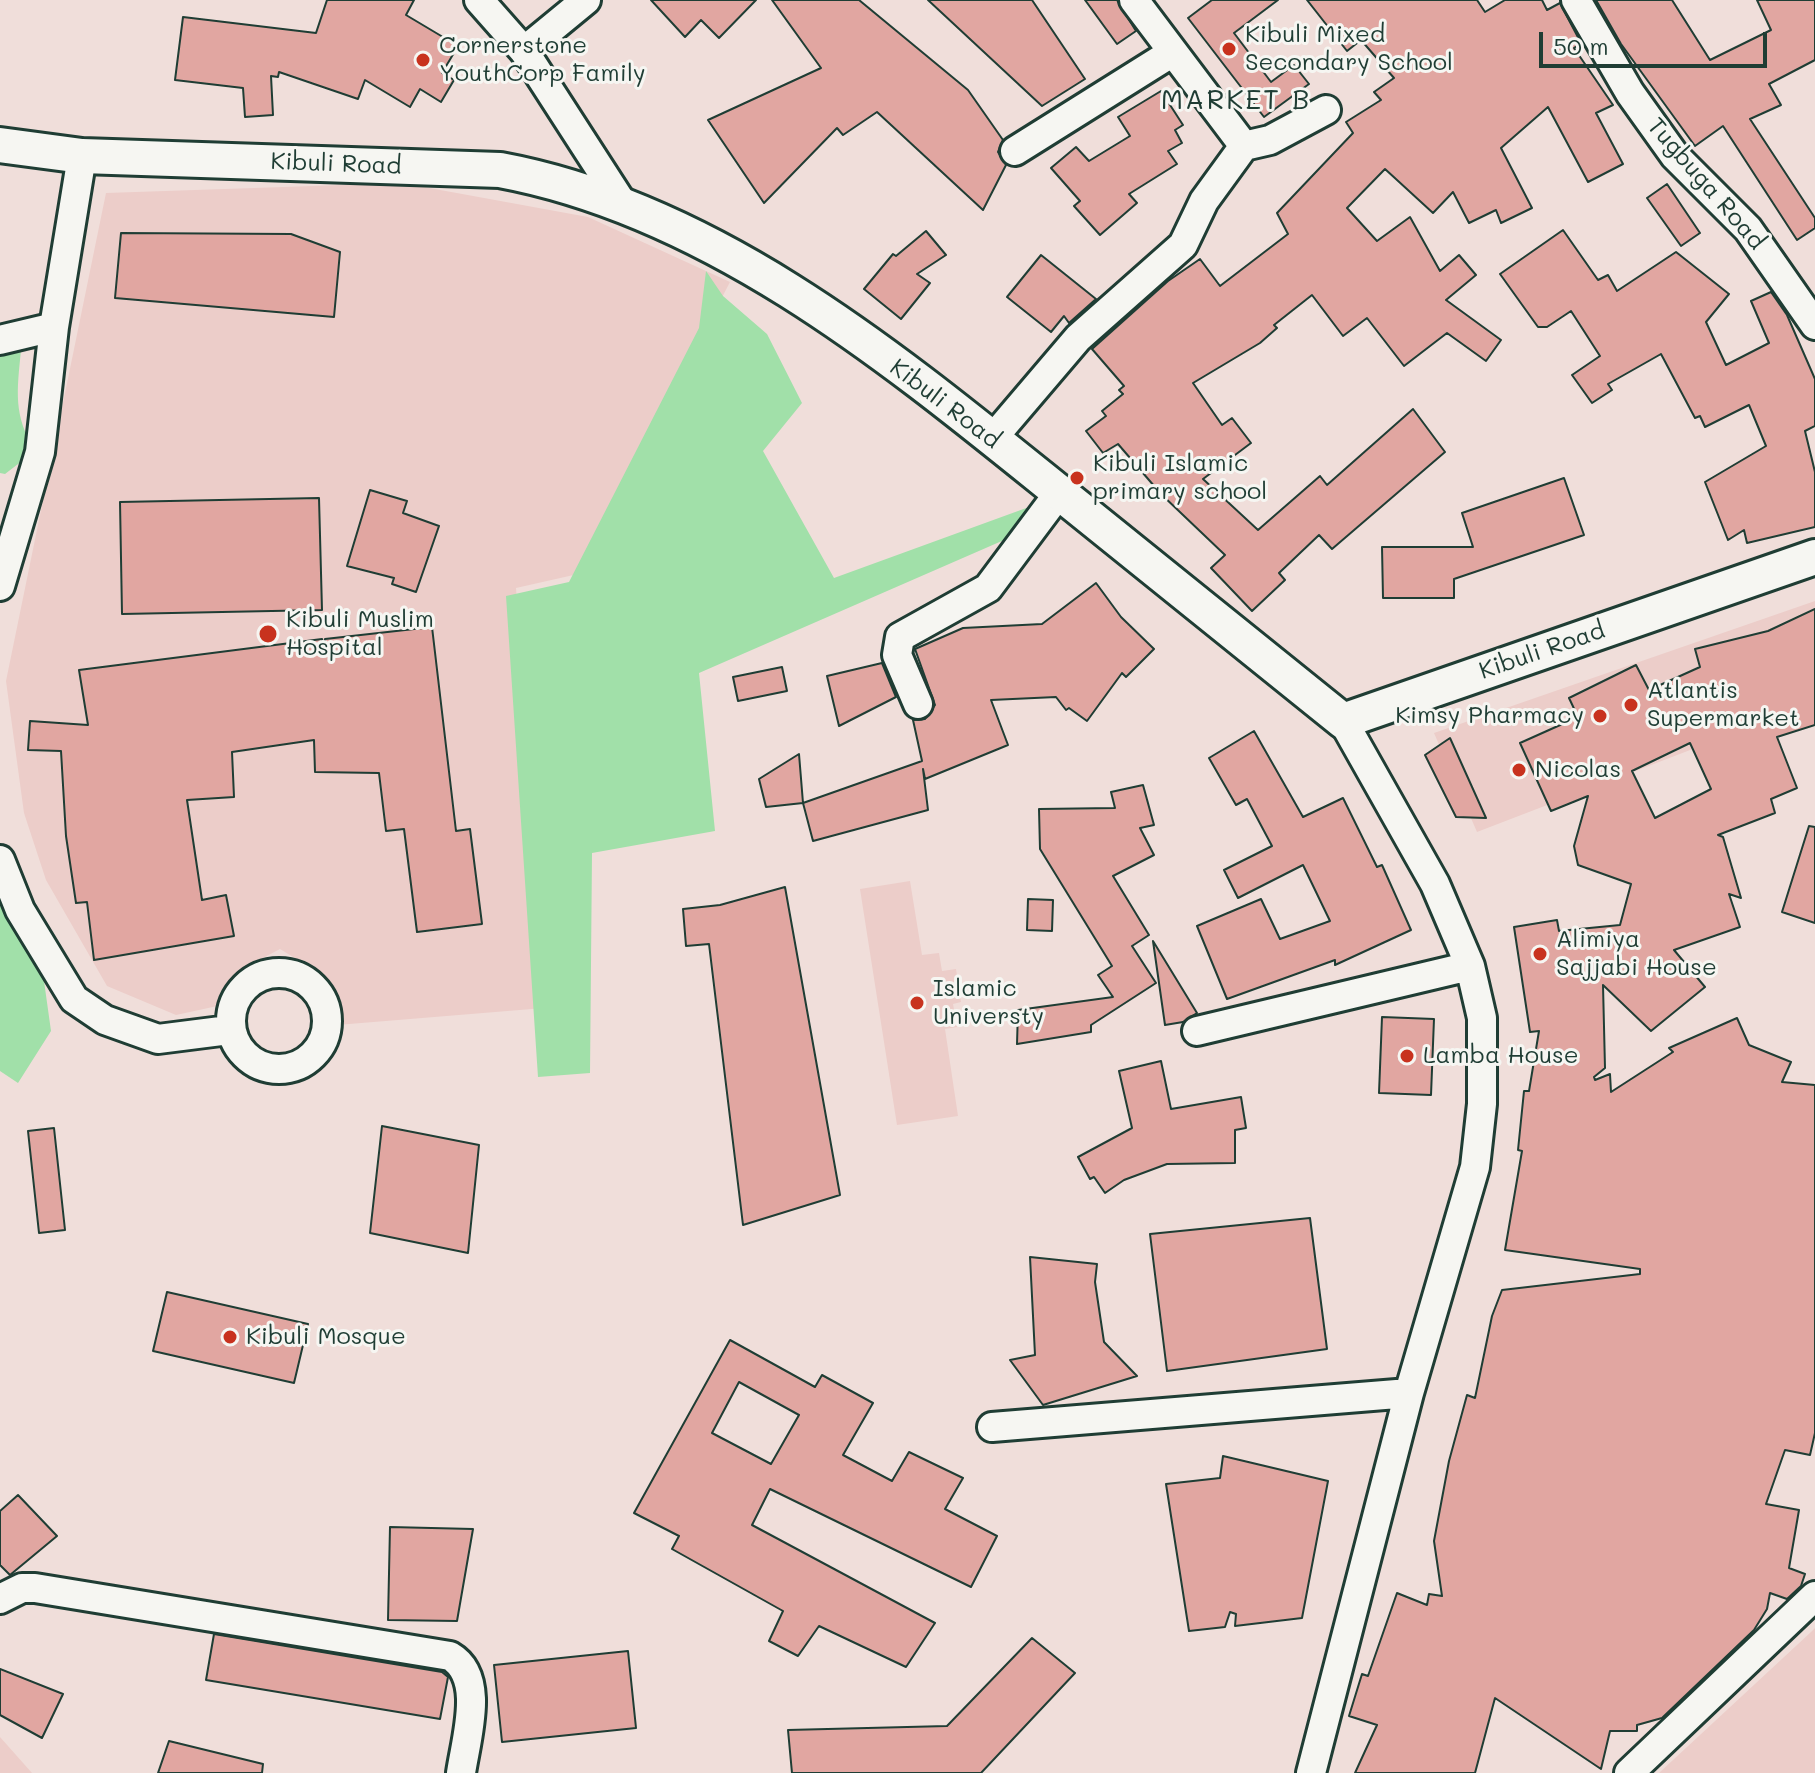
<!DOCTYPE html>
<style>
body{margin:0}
#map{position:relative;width:1815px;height:1773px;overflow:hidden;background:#f0deda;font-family:Mali,sans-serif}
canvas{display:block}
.scale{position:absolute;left:1539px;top:32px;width:228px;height:36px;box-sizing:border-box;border:4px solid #1f3d34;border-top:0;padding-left:10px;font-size:24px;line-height:28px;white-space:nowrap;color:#1f3d34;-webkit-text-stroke:6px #f6f6f2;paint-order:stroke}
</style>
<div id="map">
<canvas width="1815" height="1773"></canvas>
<div class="scale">50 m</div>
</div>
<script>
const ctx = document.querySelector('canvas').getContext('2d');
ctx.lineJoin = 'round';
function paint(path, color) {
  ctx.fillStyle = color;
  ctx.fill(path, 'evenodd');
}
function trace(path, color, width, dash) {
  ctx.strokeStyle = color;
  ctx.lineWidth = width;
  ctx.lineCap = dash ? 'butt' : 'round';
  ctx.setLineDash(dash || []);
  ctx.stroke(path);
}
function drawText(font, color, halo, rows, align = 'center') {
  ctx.font = font + ' Mali,sans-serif';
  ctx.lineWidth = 6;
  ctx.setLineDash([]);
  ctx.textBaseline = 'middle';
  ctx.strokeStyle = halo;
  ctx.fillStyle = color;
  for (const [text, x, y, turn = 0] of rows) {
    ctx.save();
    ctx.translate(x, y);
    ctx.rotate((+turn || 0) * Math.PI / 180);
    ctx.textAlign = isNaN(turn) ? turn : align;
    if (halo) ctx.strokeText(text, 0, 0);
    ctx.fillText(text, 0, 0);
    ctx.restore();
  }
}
paint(new Path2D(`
 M402 183 588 217 730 282 578 574 516 588 544 1008 337 1025 334 990 308 966 280 949 242 969 222 1005 176 1015 107 986 46 880 24 813 6 681 106 193ZM470 829 482 924 417 932 405 838Z
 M1815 601V702L1477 832 1434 733Z
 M910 881 922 955 939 953 942 971 956 969 961 1002 953 1004 957 1027 945 1029 958 1116 897 1125 860 889Z
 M1815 1628V1773H1659L1811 1632Z
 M0 1737 32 1773H0Z`), '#eccdc9');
paint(new Path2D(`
 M706 271 723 296 767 334 802 403 763 451 834 578 1029 507 1050 520 699 673 715 831 592 853 590 1073 538 1077 506 596 569 582 699 328Z
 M21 350C17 391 13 415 35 451L5 474 0 473V354Z
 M0 903 44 981 51 1031 18 1083 0 1071Z`), '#a1e0a9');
const building = new Path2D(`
 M327 0H414L406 15 458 46 442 73 454 80 441 102 420 89 410 107 365 80 358 99 279 72 278 77 271 76 273 115 245 117 243 88 175 80 183 17 316 33Z
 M651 0H756L719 38 701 20 685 37Z
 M772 0H859L968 90 1003 140 998 152 1006 165 983 210 877 112 843 135 837 128 764 203 708 120 821 68Z
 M928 0H1032L1085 79 1042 106Z
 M1085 0H1117L1136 31 1117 44Z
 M1212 0H1278L1234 33 1271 82 1294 65 1309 84 1264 117 1188 18Z
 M1307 0H1477L1485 12 1505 0H1542L1547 10 1560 3 1581 43 1574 48 1613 105 1596 113 1623 164 1588 182 1548 107 1501 148 1532 208 1501 223 1496 210 1469 223 1453 192 1433 213 1385 169 1347 208 1377 241 1410 217 1440 271 1459 255 1476 275 1446 300 1501 340 1486 361 1447 333 1404 366 1367 318 1343 336 1312 295 1274 325 1277 328 1260 343 1193 383 1222 425 1232 418 1251 443 1203 479 1258 530 1320 476 1327 485 1413 409 1445 452 1332 549 1319 535 1279 573 1285 580 1252 611 1211 568 1225 555 1161 494 1118 444 1103 453 1086 431 1106 416 1102 411 1123 394 1119 390 1124 386 1092 349 1168 281 1200 259 1220 286 1288 234 1277 213 1353 133 1346 122 1381 100 1374 92 1394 78 1361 40 1347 51Z
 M1596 0H1672L1710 60 1771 30 1757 0H1815V60L1769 84 1781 105 1750 119 1815 218V228L1797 240 1723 126 1695 146 1621 44Z
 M1161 91 1183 125 1175 130 1182 143 1168 151 1177 164 1129 194 1137 203 1100 235 1074 206 1080 201 1051 168 1076 147 1089 161 1130 136 1118 117Z
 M1667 184 1700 233 1681 246 1647 198Z
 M1563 230 1598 280 1608 275 1617 291 1676 252 1729 294 1706 322 1726 365 1769 343 1751 301 1771 292 1787 315 1815 379V426L1805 431 1815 472V527L1747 543 1744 530 1728 540 1705 482 1766 446 1749 405 1705 427 1700 416 1695 418 1661 354 1608 384 1612 390 1592 403 1572 375 1600 356 1571 311 1547 327H1538L1500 274Z
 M926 231 946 255 917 274 930 283 901 319 864 289 893 254 896 256Z
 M121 233 291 234 340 252 334 317 115 298Z
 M1041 255 1096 299 1069 323 1064 316 1051 332 1007 297Z
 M1564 478 1584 535 1454 579V598H1383L1382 547H1473L1462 513Z
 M370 490 407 501 403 513 439 526 416 592 392 584 394 578 347 566Z
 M319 498 322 610 122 614 120 502Z
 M1096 583 1121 617 1154 649 1126 677 1122 673 1087 721 1069 708 1066 710 1056 697 991 700 1008 745 925 779 923 769 928 810 813 841 803 803 922 761 913 720 925 719 935 705 915 649 963 628 1042 624Z
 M1815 609V725L1777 737 1797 788 1771 799 1775 813 1718 835 1723 837 1741 898 1729 894 1740 927 1674 950 1705 987 1651 1031 1603 985 1605 1068 1594 1077 1595 1080 1610 1074 1611 1092 1673 1052 1669 1048 1737 1018 1749 1045 1791 1062 1782 1082 1815 1085V1433L1810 1455 1785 1450 1766 1504 1799 1510 1789 1568 1805 1574 1801 1586 1787 1599 1770 1593 1767 1609 1754 1630 1662 1718 1637 1725V1731H1610L1601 1769 1495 1698 1475 1773H1355L1377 1725 1349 1716 1362 1674 1368 1676 1397 1593 1427 1605 1429 1594 1442 1596 1434 1541 1449 1461 1467 1395 1475 1398 1492 1316 1502 1290 1640 1274V1269L1505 1250 1522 1151 1518 1150 1524 1091H1529L1539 1031 1530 1032 1514 927 1557 920 1559 931 1620 925 1631 884 1578 865 1574 846 1588 796 1551 811 1520 743 1578 717 1569 698 1636 665 1649 690 1700 667 1695 649 1768 631ZM1690 743 1711 789 1655 818 1632 771Z
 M432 627 456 831 470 829 482 924 417 932 404 829 386 831 379 773 315 772 314 740 232 752 234 797 187 800 202 900 226 895 234 936 94 960 87 902 76 903 66 836 61 751 28 750 30 721 88 725 79 670 322 639V648L325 639Z
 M882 663 896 697 839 726 827 676Z
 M782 667 787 691 738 701 733 677Z
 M1254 731 1303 817 1343 798 1377 867 1382 865 1411 930 1335 965V960L1227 999 1197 926 1261 899 1280 939 1330 921 1303 865 1238 898 1224 870 1272 846 1247 799 1236 805 1209 758Z
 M1450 738 1486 818 1456 817 1425 755Z
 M799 754 803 803 766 807 759 779Z
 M1143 785 1154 825 1140 828 1154 855 1113 876 1149 935 1132 946 1156 983 1091 1025V1032L1017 1044 1018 1010 1113 997 1098 975 1112 966 1040 849 1039 809 1115 808 1111 792Z
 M1809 826 1815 827V923L1782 912Z
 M785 887 840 1195 743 1225 709 944 686 946 683 909 720 905Z
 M1028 899 1053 900 1052 931 1027 930Z
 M1153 941 1197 1013 1183 1022 1165 1025Z
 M1382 1017 1434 1019 1431 1095 1379 1093Z
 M1161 1061 1171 1109 1241 1097 1246 1128 1235 1130V1163L1167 1164 1124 1180 1105 1193 1094 1177 1090 1179 1078 1157 1132 1128 1119 1071Z
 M382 1126 479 1145 468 1253 370 1233Z
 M54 1128 65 1230 39 1233 28 1131Z
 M1310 1218 1327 1349 1167 1371 1150 1234Z
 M1030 1257 1097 1264 1095 1282 1104 1342 1137 1376 1043 1405 1010 1360 1035 1355Z
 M167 1292 308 1324 294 1383 153 1351Z
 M730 1340 815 1387 822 1375 873 1403 843 1455 892 1481 909 1452 963 1478 945 1509 997 1536 971 1587 770 1489 752 1525 935 1623 906 1667 819 1626 798 1656 769 1641 783 1611 672 1549 679 1536 634 1513ZM739 1382 799 1415 771 1464 712 1433Z
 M1223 1456 1328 1481 1302 1618 1235 1626 1236 1614 1230 1612 1225 1627 1189 1631 1166 1484 1220 1478Z
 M18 1495 57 1536 10 1575 0 1565V1511Z
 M390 1527 473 1529 457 1621 388 1620Z
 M214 1634 442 1672 448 1677 440 1719 206 1680Z
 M1032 1638 1075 1673 981 1773H792L788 1730 947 1726Z
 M628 1651 636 1728 502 1742 494 1665Z
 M0 1669 63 1694 42 1738 0 1715Z
 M169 1741 263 1764 262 1773H158Z`);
paint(building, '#e1a6a1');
trace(building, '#1f3d34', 2);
const minor = new Path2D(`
 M479 0 524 51 624 206
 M1134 0 1244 146
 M1576 0 1630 93 1675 156 1748 229 1815 325
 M524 51 586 0
 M1015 151 1173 52
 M0 340 54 327
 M992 439 1078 338 1183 245 1204 201 1244 146 1270 140 1326 110
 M0 586 40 452 54 327 82 156
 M918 704 897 655 900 637 988 588 1059 493
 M0 860 20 910 74 999 105 1020 158 1039 229 1030
 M231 1021a48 48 0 1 1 96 0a48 48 0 1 1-96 0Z
 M1197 1031 1470 966
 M992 1427 1409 1393
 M0 1599 22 1588H35L450 1656C486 1677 466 1738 461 1773
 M1311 1773 1409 1393 1475 1167 1482 1104V1018L1470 966 1435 884 1343 721
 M1629 1773 1815 1596`);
const tertiary = new Path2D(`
 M0 145 82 156 500 170C715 210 895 360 1060 493 1154 569 1249 645 1343 721L1815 557`);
trace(minor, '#1f3d34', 34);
trace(tertiary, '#1f3d34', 40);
trace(minor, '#f6f6f2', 28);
trace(tertiary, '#f6f6f2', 34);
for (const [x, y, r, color] of [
 [1229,49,8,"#c8321e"],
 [423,60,8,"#c8321e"],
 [1077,478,8,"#c8321e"],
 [268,634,10,"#c8321e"],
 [1631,705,8,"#c8321e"],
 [1600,716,8,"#c8321e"],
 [1519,770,8,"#c8321e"],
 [1540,954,8,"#c8321e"],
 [917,1003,8,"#c8321e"],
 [1407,1056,8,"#c8321e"],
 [230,1337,8,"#c8321e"]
]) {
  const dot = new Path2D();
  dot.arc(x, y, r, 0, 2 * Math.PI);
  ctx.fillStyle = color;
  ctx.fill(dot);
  trace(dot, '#f6f6f2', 3);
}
drawText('24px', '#1f3d34', '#f6f6f2', [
 ["Kibuli Mixed",1245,35],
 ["Secondary School",1245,63],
 ["Cornerstone",439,46],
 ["YouthCorp Family",439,74],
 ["Kibuli Islamic",1093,464],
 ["primary school",1093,492],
 ["Kibuli Muslim",286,620],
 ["Hospital",286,648],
 ["Atlantis",1647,691],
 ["Supermarket",1647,719],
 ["Kimsy Pharmacy",1584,716,"right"],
 ["Nicolas",1535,770],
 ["Alimiya",1556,940],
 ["Sajjabi House",1556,968],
 ["Islamic",933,989],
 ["Universty",933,1017],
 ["Lamba House",1423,1056],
 ["Kibuli Mosque",246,1337]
], 'left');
drawText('24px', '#1f3d34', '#f6f6f2', [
 ["Kibuli Road",336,164,2],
 ["Tugbuga Road",1706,184,49],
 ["Kibuli Road",945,404,37],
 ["Kibuli Road",1542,651,-19]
]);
ctx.letterSpacing = '2px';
drawText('28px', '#1f3d34', '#f6f6f2', [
 ["MARKET B",1236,100]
]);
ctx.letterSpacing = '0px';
</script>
